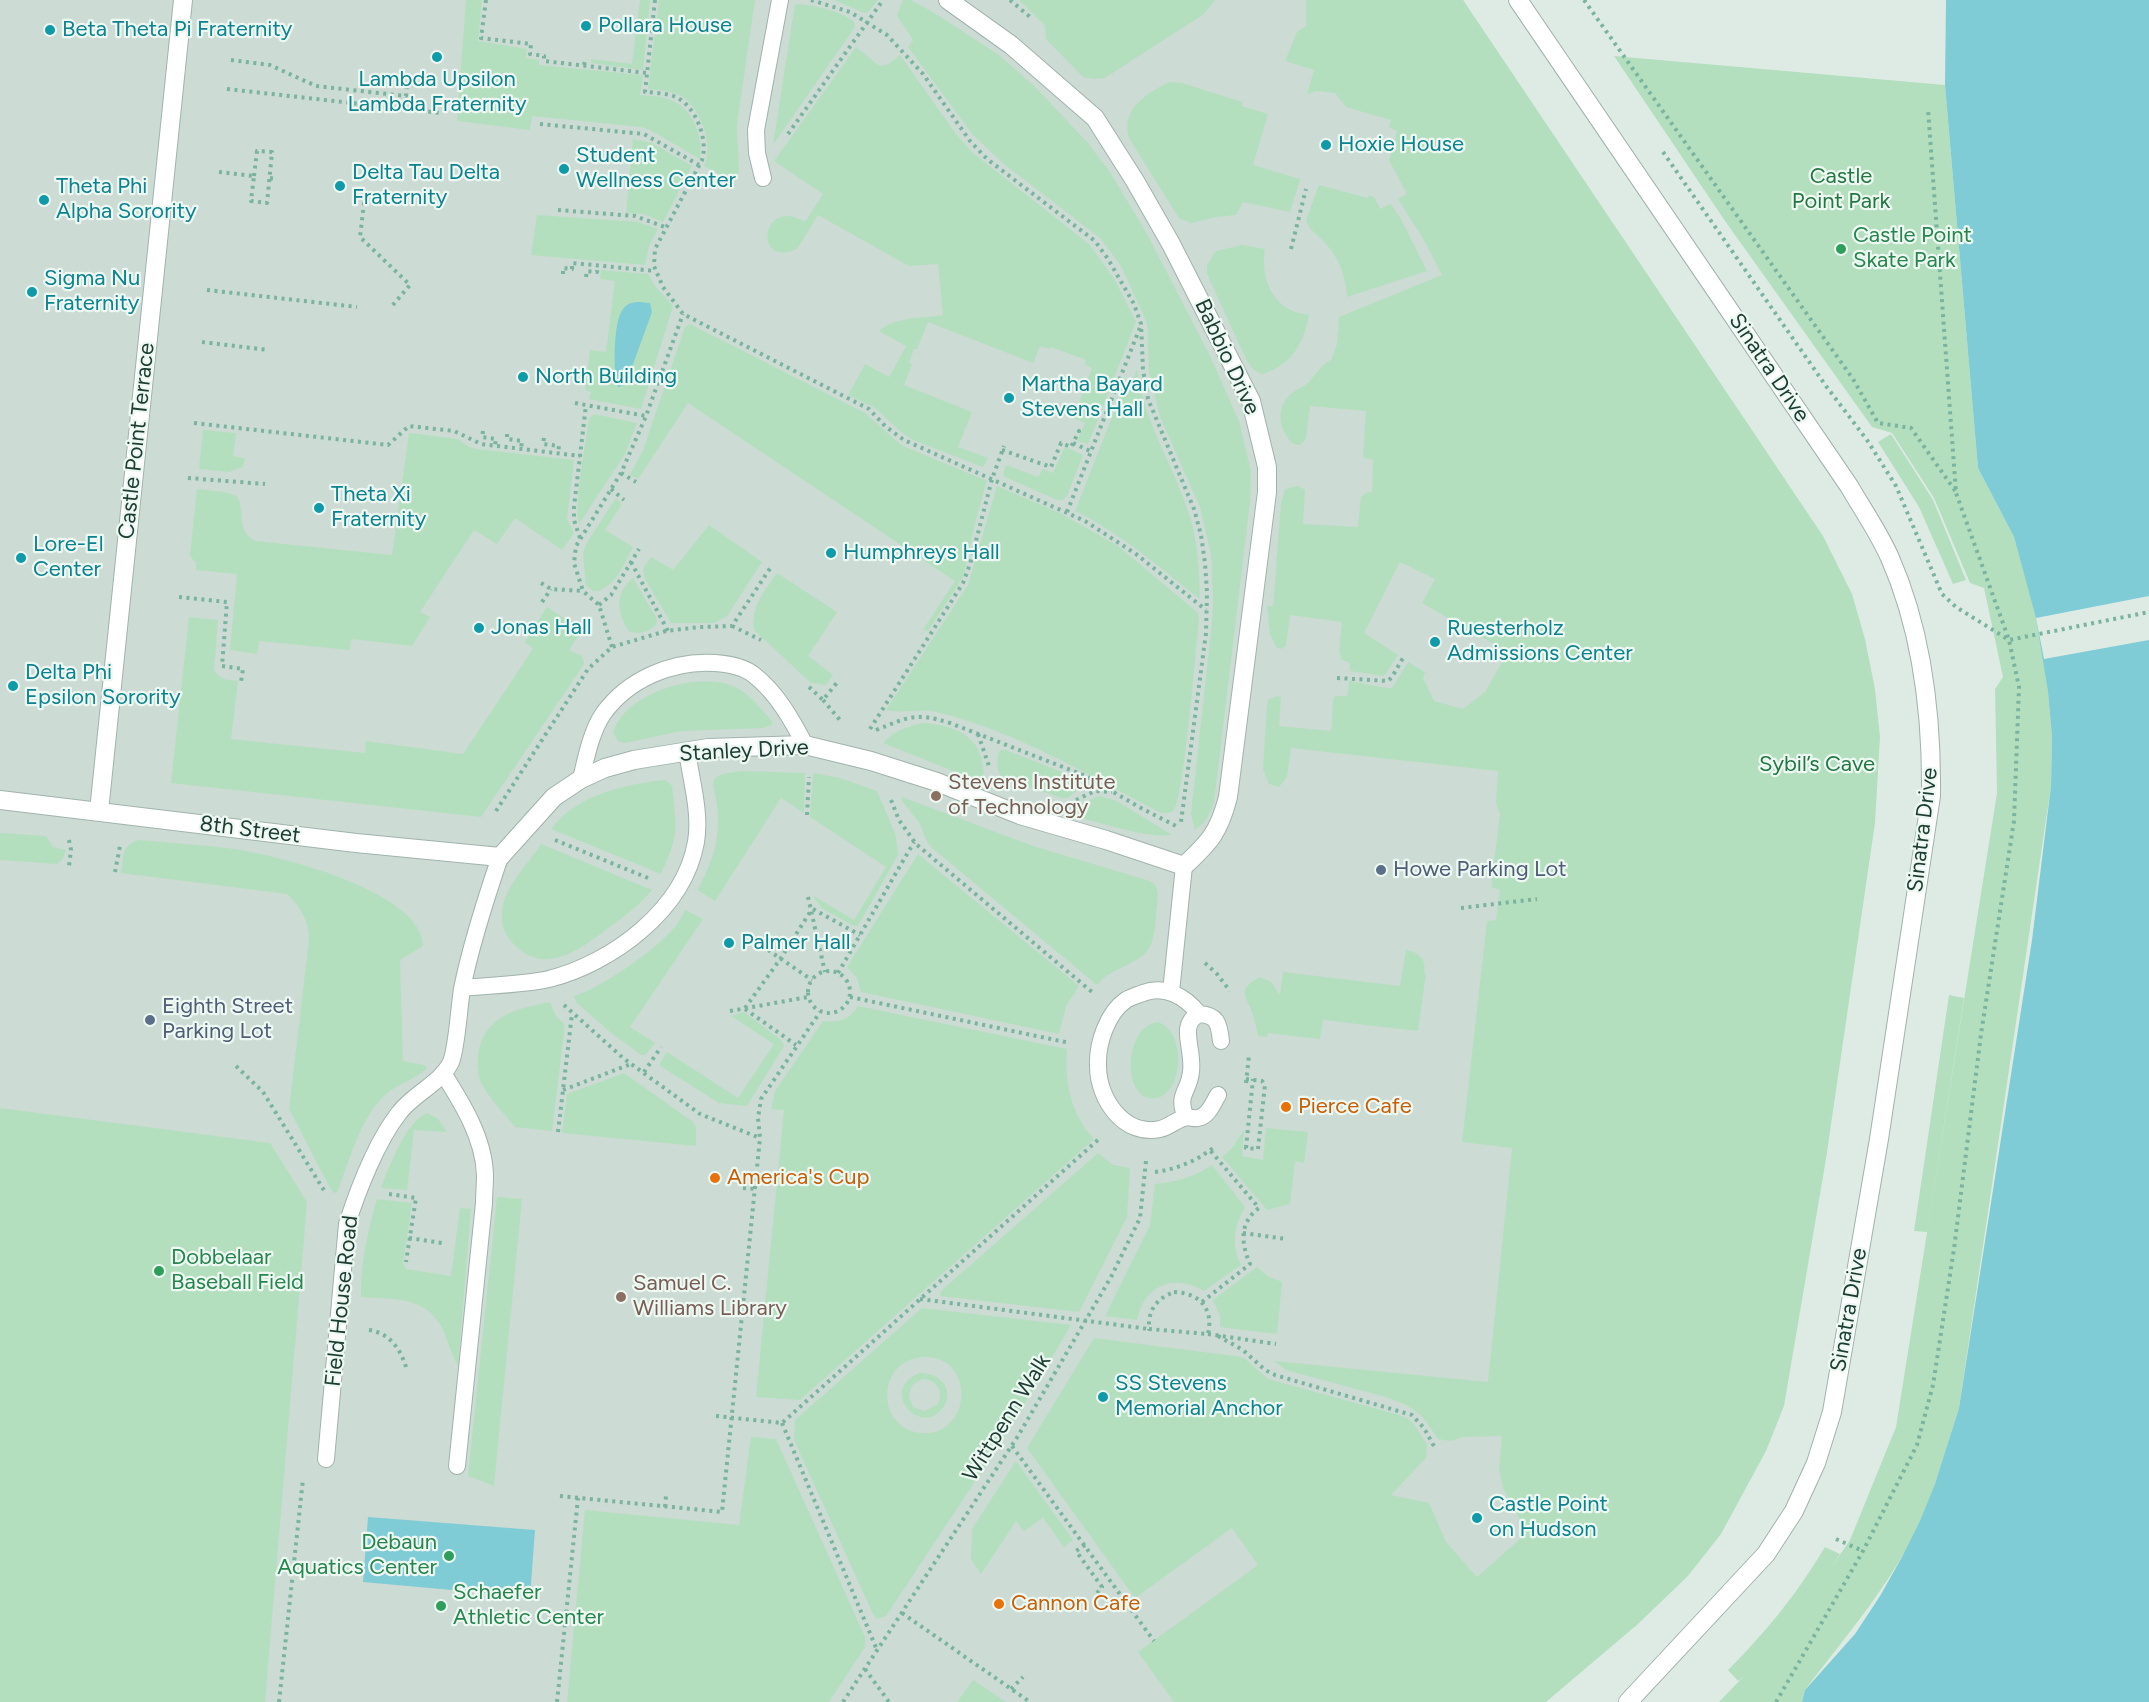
<!DOCTYPE html>
<meta charset="utf-8">
<style>
body{margin:0}
canvas{display:block;background:#deebe5}
</style>
<canvas width="2149" height="1702"></canvas>
<script>
const ctx = document.querySelector('canvas').getContext('2d');
ctx.lineJoin = 'round';
function paint(path, color) {
  ctx.fillStyle = color;
  ctx.fill(path, 'evenodd');
}
function trace(path, color, width, dash) {
  ctx.strokeStyle = color;
  ctx.lineWidth = width;
  ctx.lineCap = dash ? 'butt' : 'round';
  ctx.setLineDash(dash || []);
  ctx.stroke(path);
}
function drawText(font, color, halo, rows, align = 'center') {
  ctx.font = font + ' Figtree,sans-serif';
  ctx.lineWidth = 4.5;
  ctx.setLineDash([]);
  ctx.textBaseline = 'middle';
  ctx.strokeStyle = halo;
  ctx.fillStyle = color;
  for (const [text, x, y, turn = 0] of rows) {
    ctx.save();
    ctx.translate(x, y);
    ctx.rotate((+turn || 0) * Math.PI / 180);
    ctx.textAlign = isNaN(turn) ? turn : align;
    if (halo) ctx.strokeText(text, 0, 0);
    ctx.fillText(text, 0, 0);
    ctx.restore();
  }
}
paint(new Path2D(`
 M0 0H1463L1786 481 1546 1702H0Z`), '#ccdbd4');
paint(new Path2D(`
 M466 0H482L478 41 527 49 526 58 539 60V65L643 75 640 95C651 96 664 96 673 101 694 110 703 138 700 159L650 130 641 127 532 116 530 130 457 121Z
 M640 0H650L643 70 591 63V59L632 64Z
 M659 0H755L737 124C736 137 741 166 738 175 726 181 715 171 704 166 714 145 701 108 681 96 672 91 659 90 648 89Z
 M834 0H878L868 12 864 13Z
 M903 0H911L936 14 999 55 1035 87 1088 143 1110 172 1147 234 1209 354 1239 421 1251 472 1250 502 1214 802C1210 815 1206 822 1195 830L1191 814 1192 804 1212 622 1213 601 1211 555 1200 507 1160 417 1149 372 1147 323 1121 266 1100 238 1004 164 973 135 908 47 913 41 912 38 897 16Z
 M1019 0H1215L1204 14 1114 72 1104 78 1093 79 1083 77 1046 39 1045 26Z
 M1306 0H1463L1823 536 1852 594 1865 639 1875 689 1880 737 1875 823 1826 1159 1784 1406 1766 1451 1721 1534 1688 1576 1638 1624 1546 1702H1174L1138 1652 1258 1565 1232 1528 1135 1598 1027 1448 1094 1338 1235 1356 1244 1358 1268 1379 1396 1414 1407 1418 1414 1424 1427 1445 1426 1458 1391 1495 1429 1503 1446 1542 1477 1577 1527 1533 1503 1488 1499 1468 1502 1436 1463 1437 1451 1441 1438 1439 1422 1416 1408 1406 1389 1398 1286 1370 1274 1361 1488 1382 1512 1148 1462 1142 1487 921 1496 920 1500 890 1491 887 1500 814 1496 803 1498 771 1291 748 1287 777 1279 787 1269 784 1263 769 1267 706 1268 700 1277 696 1281 697 1279 726 1331 731 1333 699 1335 696H1347L1349 681C1358 682 1386 689 1392 688L1408 662 1425 672 1423 678 1434 701 1463 709 1485 692 1508 652 1422 603 1435 579 1400 562 1364 633 1398 655 1384 676 1350 671V663L1341 659 1339 650 1342 622 1290 615 1286 646 1281 649 1276 647 1270 634 1267 606H1273L1281 503 1285 489 1298 486 1305 490 1303 524 1358 527 1361 497 1366 493 1372 492 1373 460 1364 458 1363 455 1366 411 1310 406 1306 439 1300 445C1292 445 1290 441 1286 435 1277 422 1279 403 1292 393 1297 389 1303 387 1308 383 1315 375 1321 365 1331 360L1337 344 1339 317 1442 275 1424 240 1398 199 1407 194 1389 160 1397 131 1389 127 1391 120 1346 107 1335 93 1316 91 1307 94 1314 70 1285 61 1297 32 1306 26Z
 M795 4C813 5 840 10 854 22L855 27 773 145Z
 M856 47 878 65C887 67 893 61 900 55L956 134 973 153 1089 244 1115 280 1136 322 1088 444 1077 441 1085 423 1073 418 1092 368 1085 365 1086 360 1051 347 1049 349 1040 346 1033 363 928 322 917 349H914L909 363 912 364 904 385 972 412 958 447 988 458 983 467 913 440 901 432 875 408 848 395 865 364 889 377 906 346 879 331C895 316 922 319 943 315L938 264 909 266 818 215 797 249C752 269 761 195 805 222L823 194 774 161Z
 M1614 56 1945 85 1978 468 2014 537 2037 618 2048 692 2052 737 2051 786 1959 1408C1947 1445 1937 1484 1921 1520 1894 1581 1845 1637 1805 1690L1802 1702H1719L1744 1676 1738 1681 1728 1670C1767 1631 1796 1595 1825 1547L1840 1554 1829 1571 1850 1540 1896 1427 1997 793 1995 689 2003 677 1984 588 1970 583 1934 498 1892 433 1872 427 1725 221Z
 M1170 82 1182 83 1242 102V106L1268 114 1253 165 1300 179 1290 212 1243 202 1236 215 1216 217 1191 223 1179 218 1129 138C1120 110 1147 92 1170 82Z
 M633 139 652 143 692 166 663 222 643 214 626 213Z
 M1319 185 1368 198 1369 195 1374 197 1380 209 1390 204 1400 217 1427 271 1347 297C1346 278 1340 260 1327 245 1320 236 1309 231 1306 220Z
 M537 215 639 222 658 229 649 246 645 265 531 255Z
 M1242 245 1265 249C1261 271 1268 300 1291 310 1296 313 1304 314 1309 315 1304 343 1291 366 1262 374L1254 370 1247 361 1207 274V265L1216 251Z
 M601 270 648 274 655 286 673 306 641 409 589 399 591 392 585 390 590 350 606 352 615 281 600 279Z
 M690 324 865 413 901 445 987 481 975 523 963 577 928 631 923 630 955 581 688 403 638 479 630 475 643 450 685 327Z
 M1137 369C1143 419 1171 461 1187 508 1198 537 1199 568 1200 599 1160 568 1121 533 1075 511L1125 384 1131 386Z
 M594 414 637 423 625 454 579 524C573 505 586 443 589 419Z
 M203 430 236 433 233 456 245 458 243 467 229 472 199 469Z
 M409 433 458 439 469 447 477 449 574 460 567 519 574 533 562 550 515 518 497 544 474 530 420 612 430 617 412 646 351 639 350 650 259 641 257 654 230 650 237 574 196 570V562L193 560 190 555 197 489 224 492 237 496C246 512 235 530 255 541L392 555Z
 M1891 434 1933 500 1966 580 1953 584 1919 507 1878 442Z
 M1065 447 1083 455 1067 496 1062 500H1057L1005 477 1003 474 1006 465 1038 477 1043 469 1053 473Z
 M997 486 1060 513 1118 546 1198 613 1199 620C1196 646 1184 798 1174 810 1170 814 1165 813 1161 813 1088 775 1016 731 936 712 920 708 903 714 886 710L968 585Z
 M616 498 622 504 605 530 633 547C624 563 614 592 593 591L586 585 583 554 586 544Z
 M709 525 762 562 727 616 714 623H671L645 579 643 569 651 557 673 570Z
 M777 573 837 612 808 656 833 675 826 685 811 683 754 630C750 608 765 590 777 573Z
 M633 578 657 619C657 631 638 636 629 631 616 613 615 592 633 578Z
 M547 607 582 630 569 650 582 656 584 664 481 817 171 783 189 617 218 620 214 670C220 680 227 680 238 681L231 739 365 753 366 741 463 754 533 649 525 642Z
 M692 682C736 679 744 689 771 720L772 725 763 728 682 731 625 743 619 742 613 733C622 702 663 686 692 682Z
 M922 723C960 725 988 740 983 783L883 743C894 731 906 727 922 723Z
 M1001 750H1006L1067 774 1075 780 1078 789 1068 798H1061L1001 777C997 770 997 761 998 753Z
 M741 771 805 773 804 813 781 798 715 901 697 890C713 863 721 836 717 805 716 797 713 790 713 782 718 772 731 773 741 771Z
 M813 773 840 778 877 791 896 836 898 855 858 926 852 925 823 909 812 895 854 920 886 867 810 817Z
 M663 780 667 781 672 786C677 828 679 835 661 874L551 829C577 795 622 785 663 780Z
 M1100 796 1117 801 1172 835C1144 838 1102 823 1074 816 1081 804 1087 800 1100 796Z
 M902 797 1033 846 1150 881C1160 887 1158 896 1157 906 1155 919 1156 940 1147 951 1135 966 1110 968 1097 985L931 847 925 838 920 824 903 802Z
 M0 833 46 836 53 847 66 850 62 860 57 864 0 860Z
 M139 840C171 843 204 845 235 849 279 856 422 891 423 946L400 960 403 1061 424 1065 427 1068C415 1080 396 1084 384 1096 360 1118 349 1163 337 1192L334 1193 330 1188 289 1109 309 940C309 921 301 907 287 894L121 873C124 856 121 845 139 840Z
 M541 844 652 890C640 905 626 915 611 926 581 949 543 979 511 941 500 929 500 912 505 898 512 879 530 861 541 844Z
 M918 854 1079 986 1066 1006 1059 1034 861 992 857 978 847 967Z
 M685 910 703 919 630 1027 655 1043 645 1055H641L610 1032 576 1002 574 996C601 988 654 951 673 929 678 924 682 916 685 910Z
 M1406 950C1418 952 1427 959 1424 973H1426L1418 1031 1323 1020 1320 1039 1268 1033 1267 1037 1258 1036C1256 1027 1254 1016 1250 1007 1242 991 1242 987 1260 977L1271 982 1280 995 1283 972 1400 986Z
 M1949 995 1964 998 1927 1232 1914 1231Z
 M550 1002 556 1016 565 1025 552 1131 515 1127C504 1113 489 1098 481 1083 478 1076 477 1063 478 1055 484 1015 516 1009 550 1002Z
 M858 1006 1067 1049C1064 1081 1071 1115 1094 1139L800 1400 756 1397 784 1110 771 1109 775 1091 823 1021C838 1023 850 1020 858 1006Z
 M744 1012 781 1040 784 1046 747 1106 719 1103 660 1066V1063L667 1052 738 1098 774 1044 731 1016Z
 M1158 1022C1190 1033 1182 1105 1149 1098 1122 1092 1125 1026 1158 1022Z
 M624 1073 693 1122 696 1127V1146L562 1133 567 1094Z
 M0 1108 270 1143 307 1202 265 1702H0Z
 M427 1113 438 1119 447 1132 414 1130 407 1190 381 1188C389 1167 406 1121 427 1113Z
 M1266 1128 1308 1132 1304 1163 1295 1161 1290 1204 1267 1210 1222 1157 1232 1148 1244 1130 1242 1156 1263 1160Z
 M1098 1153 1113 1165 1130 1168 1127 1217 1079 1312 940 1296 941 1291Z
 M1212 1165 1245 1207C1234 1226 1231 1245 1241 1265L1204 1291C1174 1273 1144 1285 1137 1320L1105 1316 1150 1225 1155 1184C1176 1182 1194 1177 1212 1165Z
 M497 1197 522 1199 494 1486 468 1476Z
 M377 1199 412 1203 403 1263 406 1269 451 1276 460 1208 471 1209 458 1365C450 1353 448 1339 441 1326 423 1295 393 1300 361 1297 360 1264 368 1230 377 1199Z
 M1257 1267 1267 1276 1282 1282 1277 1334 1220 1327V1316L1213 1300Z
 M922 1308 1071 1325 1007 1433 886 1616 877 1619 873 1614 794 1440 795 1420ZM925 1357C977 1357 971 1437 922 1433 874 1429 876 1358 925 1357Z
 M919 1373C937 1372 955 1387 944 1406 923 1440 877 1391 919 1373ZM925 1379C939 1382 944 1394 937 1405L924 1411 913 1407 909 1397C909 1387 914 1381 925 1379Z
 M751 1437 776 1439 865 1637V1647L829 1702H567L585 1510 739 1525Z
 M1016 1461 1073 1540 1064 1547 1043 1518 1024 1531 1016 1521 981 1574 971 1559 972 1529Z
 M973 1680 1006 1702H957Z`), '#b4dfbe');
paint(new Path2D(`
 M1946 0H2149V1702H1802L1805 1690 1855 1634 1880 1596 1902 1557 1920 1521 1935 1484 1959 1408 2032 940 2051 786 2052 737 2048 692 2036 618 2014 537 1978 468 1945 85Z
 M640 302 650 303 652 312 628 378 625 385 618 387 616 384C614 368 613 321 623 309 627 303 633 302 640 302Z
 M368 1517 535 1530 530 1597 363 1582Z`), '#7fccd7');
paint(new Path2D(`
 M2149 596V640L2044 659 2036 618Z`), '#deebe5');
const service = new Path2D(`
 M763 178 757 153 756 130 780 0
 M581 779C586 758 591 732 603 714 628 679 673 660 715 663 728 664 743 666 754 675 777 693 792 720 805 745
 M463 988C491 985 522 985 549 979 612 963 684 910 696 842 701 813 691 780 687 751
 M1171 992 1184 866
 M1199 1014C1217 1015 1219 1023 1221 1041
 M443 1073C462 1103 484 1138 485 1175 485 1185 484 1194 484 1203L457 1466
 M1186 1117C1176 1095 1189 1092 1191 1072 1193 1057 1187 1042 1188 1029 1189 1022 1193 1017 1199 1014 1185 996 1165 985 1143 993 1138 995 1131 997 1126 1000 1107 1013 1097 1044 1098 1066 1098 1099 1124 1137 1160 1129 1169 1127 1176 1120 1184 1118 1189 1116 1194 1119 1198 1118 1209 1116 1213 1103 1218 1095
 M326 1459 347 1224C358 1190 377 1141 399 1113 413 1094 441 1083 451 1062 457 1047 459 1007 462 989 471 944 485 901 500 857`);
const minor = new Path2D(`
 M0 800 356 843 500 857 554 797 581 779 605 768 634 760 708 748 805 745 871 761 937 782 1020 815 1106 840 1184 866C1210 842 1219 832 1228 797L1267 492V467L1251 401 1171 244 1135 181 1095 118 1011 45 948 0
 M99 811 183 0`);
const tertiary = new Path2D(`
 M1518 0 1849 486C1863 510 1879 533 1890 558 1923 633 1932 715 1931 796L1879 1139 1832 1412 1816 1463 1794 1511 1766 1554 1628 1702`);
trace(service, '#a0b3ac', 18);
trace(minor, '#a0b3ac', 20);
trace(tertiary, '#a0b3ac', 20);
trace(new Path2D(`
 M486 0 481 38 531 44 530 54 544 56V61L647 73
 M655 0 645 92C657 93 671 93 681 100 698 112 708 142 702 160L655 249 654 266 663 287 683 314 869 409 885 426 904 440 1085 521 1136 554 1206 610
 M811 0 850 12 887 35 923 74 970 141 987 159 1095 241 1108 259 1134 304 1141 324 1143 370 1148 399 1194 509 1201 535 1205 563 1207 592 1206 633 1181 822
 M1010 0 1030 17
 M1584 0 1853 379 1878 423 1911 428 1956 492
 M231 60 270 65 316 86 406 96 407 84 413 85
 M584 65 586 58
 M227 89 441 113
 M540 124 644 134 699 165
 M788 134 883 0
 M1663 152 1826 386 1867 440 1896 486 1942 594 1956 607 2009 640 2149 612
 M219 172 254 176 251 201 267 203 272 152 257 151 254 176
 M270 178 277 179
 M365 195 360 237 410 285 392 306
 M558 210 635 216 665 227
 M1291 249 1306 189
 M563 274V268L572 269V263L655 271
 M586 277 587 271 597 272 598 266
 M207 290 357 307
 M202 342 268 350
 M575 403 646 416
 M194 423 388 445 409 426 454 431 481 444 580 456
 M483 431 482 437 496 439 495 446
 M507 434V439L522 441 521 449
 M544 438 543 444 559 446 558 453
 M1073 443 1090 451
 M1002 450 1051 467 1061 443 1071 447 1079 431 1075 430
 M621 473 636 482
 M188 478 265 484
 M611 489 624 500
 M1067 512 1141 325
 M580 538 574 520V507L586 405
 M631 562 668 631
 M541 583 551 589 583 591
 M179 597 227 602 222 666 243 669 241 682
 M542 602 551 589
 M599 605 611 595 639 549
 M732 626 761 640
 M612 647 599 605 583 591 574 563 576 546 621 473 646 416 683 314
 M1337 678 1388 681 1392 677 1403 658
 M809 687 823 700 839 680
 M823 700 840 720
 M870 729 963 583 970 564 992 479 1004 446
 M876 730C909 717 915 712 950 723L1086 776 1139 807 1178 827
 M978 734 990 769
 M891 800 899 820 916 844 1092 992
 M1076 800 1095 791 1112 792
 M496 811 588 669 612 647 666 631 700 627 732 626 771 567
 M807 815 809 777
 M69 840 71 850 69 866
 M555 840 648 878
 M115 872 120 846
 M808 897 825 972
 M1461 908 1537 899
 M813 909 860 935
 M768 950 812 980
 M1205 963 1217 974 1230 991
 M808 992a21 21 0 1 1 42 0a21 21 0 1 1-42 0Z
 M838 973 914 842
 M850 997 1070 1043
 M564 1005 623 1058 700 1114 760 1138
 M745 1008 781 958 812 909
 M745 1009 796 1045
 M730 1011 808 997
 M236 1066 263 1092 325 1192
 M644 1072 661 1047
 M1246 1079 1262 1081 1265 1085 1258 1149 1246 1148 1253 1079
 M1246 1083 1249 1055
 M563 1090 631 1064
 M558 1132 572 1014
 M1155 1172C1177 1169 1197 1161 1214 1147
 M743 1188 755 1189
 M389 1194 416 1198 406 1262
 M1243 1233 1286 1239
 M409 1238 442 1243
 M1174 1292C1199 1293 1214 1308 1208 1334L1149 1329C1148 1310 1156 1299 1174 1292Z
 M920 1299 1149 1329
 M1202 1302 1250 1264C1241 1243 1239 1223 1259 1208L1209 1149
 M369 1330C389 1333 400 1348 406 1367
 M1208 1334 1276 1344
 M1218 1336 1243 1350 1265 1370 1275 1375 1412 1415 1424 1428 1435 1448
 M716 1416 782 1423 1100 1138
 M782 1423 877 1650
 M1012 1446 1154 1641
 M560 1496 722 1512 760 1138 758 1118 761 1099 820 1012
 M665 1507 666 1496
 M1836 1539 1863 1551
 M1085 1545 1076 1551 1102 1587 1097 1593
 M902 1613 1030 1702
 M865 1669 889 1702
 M1011 1689 1023 1677
 M279 1702 303 1479
 M557 1702 578 1498
 M843 1702 1018 1436 1111 1277 1140 1218 1146 1161
 M1776 1702 1863 1551 1917 1445 1933 1385 1954 1249 1981 1034 2014 821 2019 687 2009 640 1956 493 1928 109`), '#7ab39f', 4, [3, 4.5]);
trace(service, '#fff', 16);
trace(minor, '#fff', 18);
trace(tertiary, '#fff', 18);
for (const [x, y, r, color] of [
 [586,26,6,"#0f9aa8"],
 [50,30,6,"#0f9aa8"],
 [437,57,6,"#0f9aa8"],
 [1326,145,6,"#0f9aa8"],
 [564,169,6,"#0f9aa8"],
 [340,186,6,"#0f9aa8"],
 [44,200,6,"#0f9aa8"],
 [1841,249,6,"#2e9e5b"],
 [32,292,6,"#0f9aa8"],
 [523,377,6,"#0f9aa8"],
 [1009,398,6,"#0f9aa8"],
 [319,508,6,"#0f9aa8"],
 [831,553,6,"#0f9aa8"],
 [21,558,6,"#0f9aa8"],
 [479,628,6,"#0f9aa8"],
 [1435,642,6,"#0f9aa8"],
 [13,686,6,"#0f9aa8"],
 [936,796,6,"#8d6e63"],
 [1381,870,6,"#5c6f8a"],
 [729,943,6,"#0f9aa8"],
 [150,1020,6,"#5c6f8a"],
 [1286,1107,6,"#e8710a"],
 [715,1178,6,"#e8710a"],
 [159,1271,6,"#2e9e5b"],
 [621,1297,6,"#8d6e63"],
 [1103,1397,6,"#0f9aa8"],
 [1477,1518,6,"#0f9aa8"],
 [449,1556,6,"#2e9e5b"],
 [999,1604,6,"#e8710a"],
 [441,1606,6,"#2e9e5b"]
]) {
  const dot = new Path2D();
  dot.arc(x, y, r, 0, 2 * Math.PI);
  ctx.fillStyle = color;
  ctx.fill(dot);
  trace(dot, '#eef8f3', 2);
}
drawText('22px', '#0d838f', '#eef8f3', [
 ["Pollara House",598,26],
 ["Beta Theta Pi Fraternity",62,30],
 ["Lambda Upsilon",437,80,"center"],
 ["Lambda Fraternity",437,105,"center"],
 ["Hoxie House",1338,145],
 ["Student",576,156],
 ["Wellness Center",576,181],
 ["Delta Tau Delta",352,173],
 ["Fraternity",352,198],
 ["Theta Phi",56,187],
 ["Alpha Sorority",56,212],
 ["Sigma Nu",44,279],
 ["Fraternity",44,304],
 ["North Building",535,377],
 ["Martha Bayard",1021,385],
 ["Stevens Hall",1021,410],
 ["Theta Xi",331,495],
 ["Fraternity",331,520],
 ["Lore-El",33,545],
 ["Center",33,570],
 ["Humphreys Hall",843,553],
 ["Jonas Hall",491,628],
 ["Ruesterholz",1447,629],
 ["Admissions Center",1447,654],
 ["Delta Phi",25,673],
 ["Epsilon Sorority",25,698],
 ["Palmer Hall",741,943],
 ["SS Stevens",1115,1384],
 ["Memorial Anchor",1115,1409],
 ["Castle Point",1489,1505],
 ["on Hudson",1489,1530]
], 'left');
drawText('22px', '#237842', '#eef8f3', [
 ["Castle",1841,177],
 ["Point Park",1841,202],
 ["Sybil’s Cave",1817,765]
]);
drawText('22px', '#27864d', '#eef8f3', [
 ["Castle Point",1853,236],
 ["Skate Park",1853,261],
 ["Dobbelaar",171,1258],
 ["Baseball Field",171,1283],
 ["Debaun",437,1543,"right"],
 ["Aquatics Center",437,1568,"right"],
 ["Schaefer",453,1593],
 ["Athletic Center",453,1618]
], 'left');
drawText('22px', '#1d3d33', '#eef8f3', [
 ["Babbio Drive",1227,357,65],
 ["Sinatra Drive",1769,368,56],
 ["Castle Point Terrace",137,441,-84],
 ["Stanley Drive",744,751,-3],
 ["8th Street",250,830,7],
 ["Sinatra Drive",1923,830,-83],
 ["Field House Road",342,1301,-84],
 ["Sinatra Drive",1849,1310,-80],
 ["Wittpenn Walk",1007,1418,-58]
]);
drawText('22px', '#785e54', '#eef8f3', [
 ["Stevens Institute",948,783],
 ["of Technology",948,808],
 ["Samuel C.",633,1284],
 ["Williams Library",633,1309]
], 'left');
drawText('22px', '#4e5e75', '#eef8f3', [
 ["Howe Parking Lot",1393,870],
 ["Eighth Street",162,1007],
 ["Parking Lot",162,1032]
], 'left');
drawText('22px', '#c56008', '#eef8f3', [
 ["Pierce Cafe",1298,1107],
 ["America's Cup",727,1178],
 ["Cannon Cafe",1011,1604]
], 'left');
</script>
